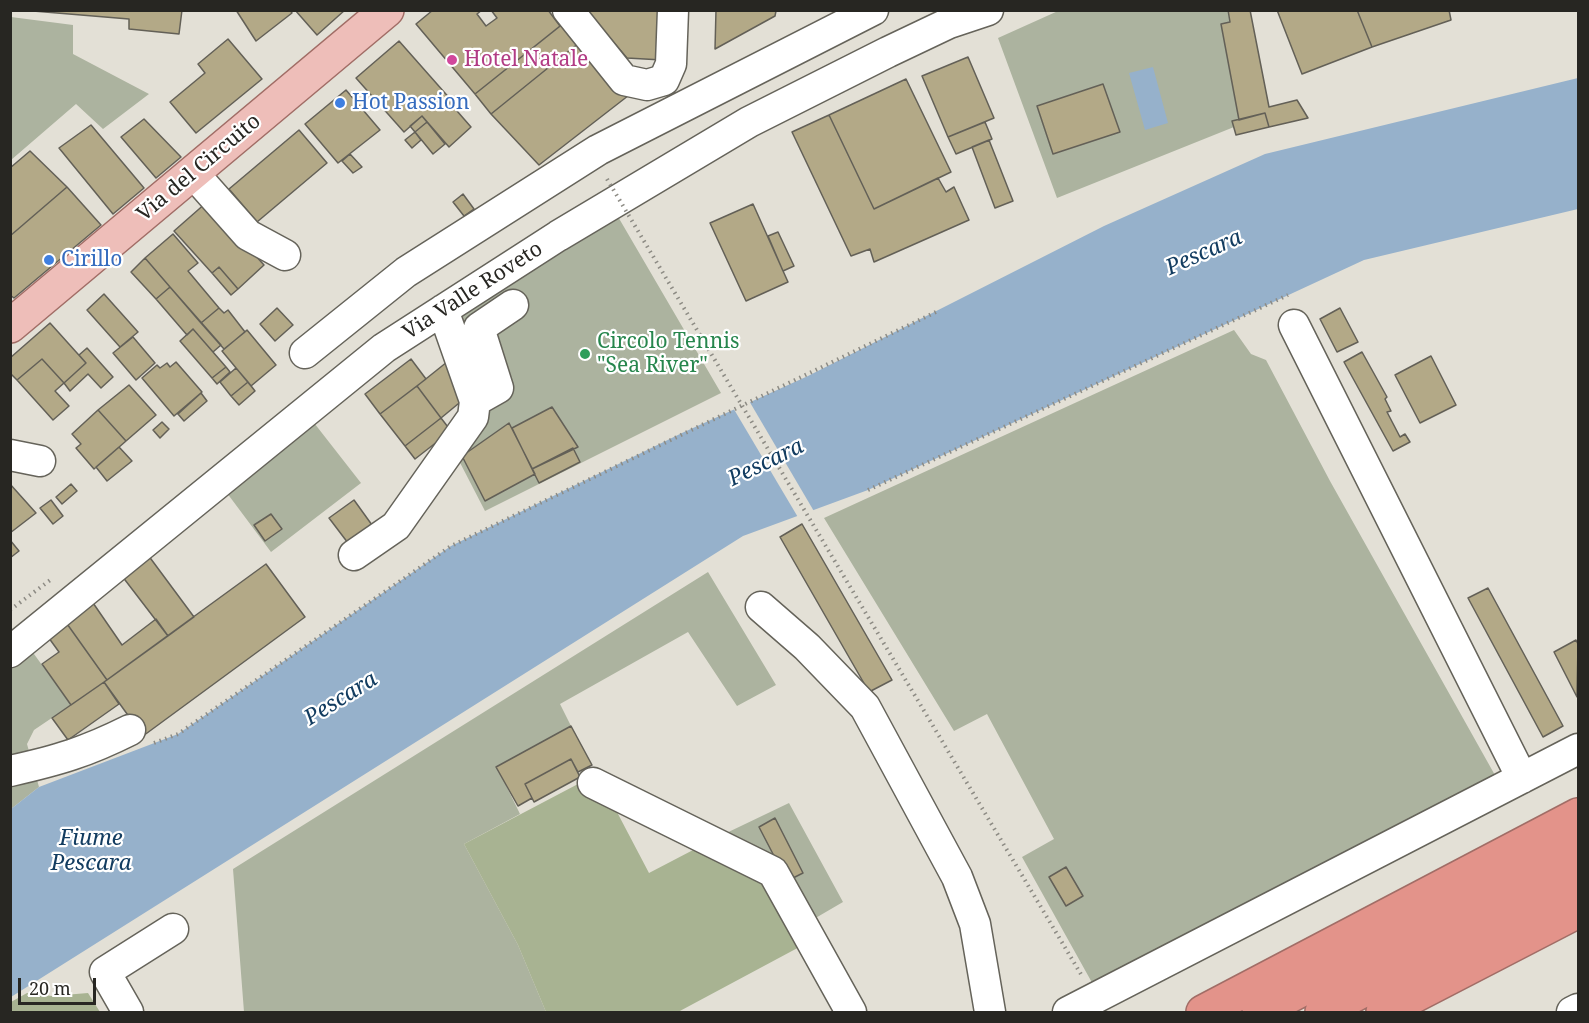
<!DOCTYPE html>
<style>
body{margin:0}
#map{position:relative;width:1589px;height:1023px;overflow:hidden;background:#e3e0d6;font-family:"Noto Serif",serif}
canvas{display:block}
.frame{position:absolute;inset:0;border:12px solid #272622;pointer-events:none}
.scale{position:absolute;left:18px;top:978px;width:78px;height:27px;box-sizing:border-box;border:3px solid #272622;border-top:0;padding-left:8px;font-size:18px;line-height:21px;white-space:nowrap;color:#272622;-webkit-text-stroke:4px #fff;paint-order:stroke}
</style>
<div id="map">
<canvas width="1589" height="1023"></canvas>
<div class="frame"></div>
<div class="scale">20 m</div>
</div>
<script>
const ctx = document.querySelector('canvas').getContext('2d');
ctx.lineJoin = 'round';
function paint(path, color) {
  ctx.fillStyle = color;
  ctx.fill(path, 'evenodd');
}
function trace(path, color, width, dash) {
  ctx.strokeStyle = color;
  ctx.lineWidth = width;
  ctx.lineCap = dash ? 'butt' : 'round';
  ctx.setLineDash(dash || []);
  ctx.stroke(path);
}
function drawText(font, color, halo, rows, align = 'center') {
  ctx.font = font + ' "Noto Serif",serif';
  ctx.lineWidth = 4.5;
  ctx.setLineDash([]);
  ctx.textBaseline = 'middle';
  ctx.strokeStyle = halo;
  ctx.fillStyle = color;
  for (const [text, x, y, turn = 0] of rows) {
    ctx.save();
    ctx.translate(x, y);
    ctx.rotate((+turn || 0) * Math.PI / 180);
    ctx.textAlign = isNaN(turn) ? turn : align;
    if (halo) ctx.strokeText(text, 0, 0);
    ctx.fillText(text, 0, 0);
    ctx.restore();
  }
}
paint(new Path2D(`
 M1058 11H1228L1230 22 1221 24 1239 120 1234 127 1057 198 998 38Z
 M11 17 73 25V54L149 94 103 129 76 104 11 160Z
 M617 215 721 393 485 511 455 453 490 407 459 315Z
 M1234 330 1251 354 1266 360 1330 481 1496 777 1095 988 1022 857 1054 839 987 714 954 731 824 518Z
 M311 419 361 483 271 552 224 489Z
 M708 572 776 685 737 706 688 632 560 704 571 726 497 767 520 814 464 844 518 945 546 1012H244L233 869Z
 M26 643 71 705 34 730 27 744 39 787 11 809V657Z
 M789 803 843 902 807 923 718 837Z`), '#acb39f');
paint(new Path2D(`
 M597 774 649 873 718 837 768 871 805 944 678 1012H546L518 945 464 844Z
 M27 993 52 996 88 993 100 1012H11V1002Z`), '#a8b392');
paint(new Path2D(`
 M1153 67 1168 123 1145 130 1129 73Z
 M1578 78V209L1364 260 868 490 743 536 11 997V809L39 787 178 734 451 546 682 433 808 376 1104 226 1265 154Z`), '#96b1cb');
paint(new Path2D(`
 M748 399 815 513 799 519 732 406Z`), '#e3e0d6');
const building = new Path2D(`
 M182 10 179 34 129 29V19L33 11Z
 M236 10H290L292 13 256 41Z
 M295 10H345L317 35Z
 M433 10H482L477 14 486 26 497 18 491 10H548L560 26 475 94 416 24Z
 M586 10H665L662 60 627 58Z
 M716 10 776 11 775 16 715 49Z
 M1228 10H1250L1269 107 1297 100 1308 118 1269 127 1265 113 1239 120 1221 24 1230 22Z
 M1277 10H1357L1372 47 1302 74Z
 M1357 10H1449L1451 20 1372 47Z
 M569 19 585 38 491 114 475 94Z
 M585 38 633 92 539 165 491 114Z
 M228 39 262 79 196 133 170 102 205 73 198 64Z
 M399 41 452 101 450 103 471 127 449 147 422 116 404 132 356 78Z
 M968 57 994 118 948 137 922 76Z
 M906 79 951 172 874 209 829 115Z
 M1103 84 1120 132 1053 154 1037 106Z
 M346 90 380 130 338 163 305 124Z
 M1265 113 1269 127 1236 135 1232 121Z
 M829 115 874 209 938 178 946 192 954 187 969 220 874 262 870 249 851 256 792 132Z
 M422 116 427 122 415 132 410 126Z
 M144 119 181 157 156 178 121 137Z
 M427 122 445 144 433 154 415 132Z
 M985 122 992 139 956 154 948 137Z
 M91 125 144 188 113 214 59 148Z
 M299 130 327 163 257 222 229 189Z
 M415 132 421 140 412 148 405 140Z
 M989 140 1013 201 995 208 972 147Z
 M30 151 67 187 10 236V168Z
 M350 154 362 167 353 173 342 161Z
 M67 187 101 225 14 298 10 295V236Z
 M463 194 474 209 464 216 453 202Z
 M207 202 264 265 238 289 219 267 212 273 174 231Z
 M753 204 788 282 746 301 710 223Z
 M778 232 794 266 783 271 768 236Z
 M173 234 198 263 188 271 219 308 201 323 145 258Z
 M145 258 170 287 156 299 131 272Z
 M219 267 238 289 231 295 212 273Z
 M170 287 221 345 213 352 193 329 187 335 156 299Z
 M104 294 138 332 120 347 87 310Z
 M219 308 224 313 228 310 245 332 224 349 201 323Z
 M277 308 293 325 275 341 260 324Z
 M1340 308 1358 342 1337 352 1320 319Z
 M50 323 86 363 64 383 42 359 17 380 10 373V358Z
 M193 329 226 367 212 378 180 341Z
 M247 330 276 365 251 386 222 351Z
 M133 337 155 363 136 380 113 353Z
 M87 348 113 377 101 388 88 374 70 391 64 383 86 363 79 355Z
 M1362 352 1387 397 1385 399 1391 411 1387 412 1400 437 1405 434 1410 442 1393 451 1344 362Z
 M1431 356 1456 405 1420 423 1395 375Z
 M452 358 464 399 441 418 417 386Z
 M42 359 64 383 55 391 69 406 53 420 17 380Z
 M411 359 426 379 380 414 365 394Z
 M176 362 202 392 174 416 142 378 157 365 160 368 167 363 170 367Z
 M226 367 230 372 217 384 212 378Z
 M236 368 248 382 231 396 220 382Z
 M248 382 255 391 239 405 231 396Z
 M129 385 156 415 126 441 98 410Z
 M417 386 441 418 405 446 380 414Z
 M201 393 207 401 184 421 178 414Z
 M552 407 578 447 532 469 512 428Z
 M98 410 126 441 94 469 76 448 81 444 72 434Z
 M441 418 451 431 415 459 405 446Z
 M162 422 169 429 160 438 153 430Z
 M509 423 535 474 485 501 462 456Z
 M119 447 132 461 107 481 96 467Z
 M573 448 580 462 539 483 532 469Z
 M10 484 36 513 10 533Z
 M71 484 77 491 62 504 56 497Z
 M51 500 63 516 53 524 40 508Z
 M354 500 372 525 348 543 329 518Z
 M271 514 282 529 265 541 254 525Z
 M802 524 892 680 869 692 780 537Z
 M10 540 19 551 10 558Z
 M148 555 194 617 168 636 122 576Z
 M266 564 305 617 143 736 104 682Z
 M1488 588 1563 726 1543 737 1468 598Z
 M91 600 122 645 156 619 168 636 107 680 65 621Z
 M65 621 107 680 71 705 42 664 59 652 46 634Z
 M1576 640 1578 644 1577 697 1554 652Z
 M104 682 119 704 68 740 52 718Z
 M571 726 592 765 578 772 571 759 525 784 532 798 518 806 496 767Z
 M571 759 580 777 534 802 525 784Z
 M775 818 803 873 787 881 759 827Z
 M1066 867 1083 896 1066 906 1049 877Z`);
paint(building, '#b3a987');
trace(building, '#636057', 1.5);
const minor = new Path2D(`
 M568 10 624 80 647 85 664 80 671 64 673 10
 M193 173 248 235 285 255
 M1294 325 1522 778
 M305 353 406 272 598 150 873 10
 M475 401 498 388 479 328 513 305
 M10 455 40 461
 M354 555 396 526 473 417 475 401 443 310
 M761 607 807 647 865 707 957 877 975 924 990 1012
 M10 652 384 348 558 236 749 122 888 52 949 23 988 10
 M10 771C59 760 86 752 130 730
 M593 783 773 872 851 1012
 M128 1012 105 972 173 929
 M1068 1012 1578 749
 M1572 1012 1578 1009`);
const major = new Path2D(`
 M10 326 387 10`);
const highway = new Path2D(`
 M1203 1012 1578 815
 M1259 1012 1578 844
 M1322 1012 1578 877
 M1383 1012 1578 911`);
trace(minor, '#65635a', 33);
trace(major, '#a16d66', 36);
trace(highway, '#a16d66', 36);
trace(new Path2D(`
 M868 490 1288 295
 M10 610 53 578
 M154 743 178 734 451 546 938 311
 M945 746 1082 976`), '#8d8b84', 4, [1.5, 4.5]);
trace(minor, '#fff', 30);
trace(major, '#eebeb9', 33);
trace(highway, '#e3938a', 33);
trace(new Path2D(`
 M607 179 945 746`), '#8d8b84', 4, [1.5, 4.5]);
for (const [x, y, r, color] of [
 [452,60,6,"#d1479c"],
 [340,103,6,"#3f7fe0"],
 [49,260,6,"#3f7fe0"],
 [585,354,6,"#2e9e5b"]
]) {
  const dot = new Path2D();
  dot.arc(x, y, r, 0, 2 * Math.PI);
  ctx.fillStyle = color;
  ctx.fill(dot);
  trace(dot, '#fff', 2);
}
drawText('21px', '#b23c85', '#fff', [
 ["Hotel Natale",464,60]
], 'left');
drawText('21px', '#366cbe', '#fff', [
 ["Hot Passion",352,103],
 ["Cirillo",61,260]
], 'left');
drawText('21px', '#272622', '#fff', [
 ["Via del Circuito",199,168,-40],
 ["Via Valle Roveto",473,291,-33]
]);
drawText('21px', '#27864d', '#fff', [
 ["Circolo Tennis",597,342],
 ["\"Sea River\"",597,366]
], 'left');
drawText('italic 22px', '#123c60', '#fff', [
 ["Pescara",1204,253,-24],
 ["Pescara",766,463,-26],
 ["Pescara",341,699,-32],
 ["Fiume",91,839],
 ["Pescara",91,864]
]);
</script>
